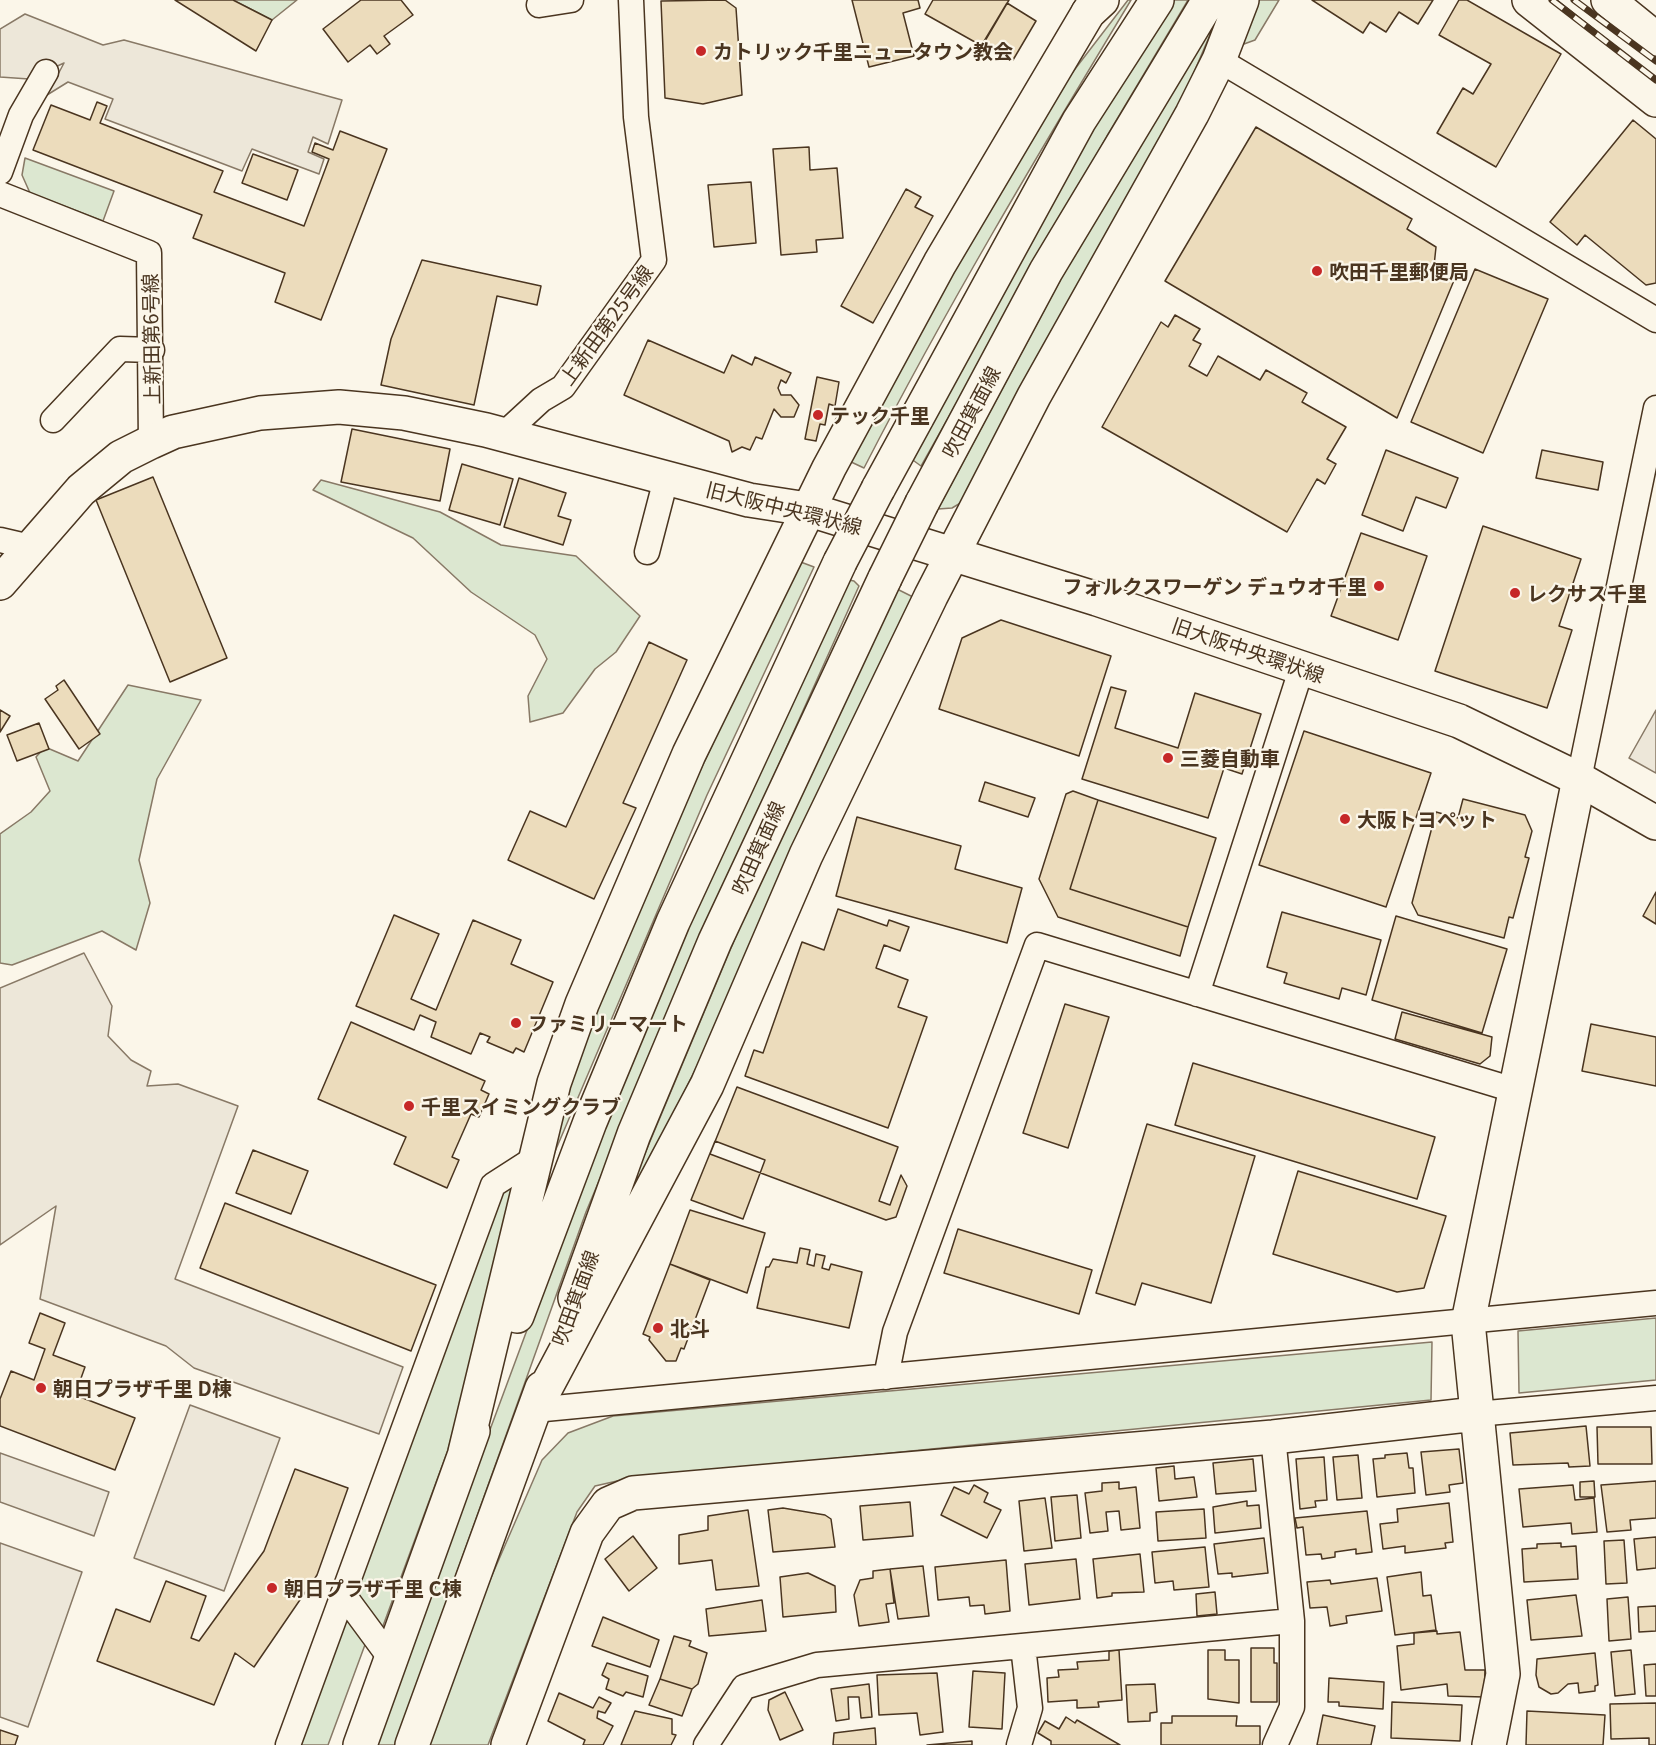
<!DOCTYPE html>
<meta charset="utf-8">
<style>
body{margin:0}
canvas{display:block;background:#fbf6e9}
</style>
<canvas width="1656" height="1745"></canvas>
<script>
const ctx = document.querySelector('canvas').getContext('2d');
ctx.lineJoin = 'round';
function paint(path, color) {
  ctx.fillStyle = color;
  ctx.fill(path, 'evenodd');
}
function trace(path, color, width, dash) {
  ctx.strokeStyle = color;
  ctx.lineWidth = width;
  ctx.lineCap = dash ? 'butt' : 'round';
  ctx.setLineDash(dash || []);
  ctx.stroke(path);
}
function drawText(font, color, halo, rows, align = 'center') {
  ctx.font = font + ' Georgia,"Noto Sans JP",serif';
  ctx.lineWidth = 4.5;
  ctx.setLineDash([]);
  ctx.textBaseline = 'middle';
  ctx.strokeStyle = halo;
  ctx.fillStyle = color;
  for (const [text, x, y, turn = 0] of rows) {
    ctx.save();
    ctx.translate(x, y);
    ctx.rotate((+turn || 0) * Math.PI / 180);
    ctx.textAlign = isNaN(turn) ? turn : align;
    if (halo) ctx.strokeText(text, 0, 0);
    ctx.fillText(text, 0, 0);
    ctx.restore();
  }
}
const green = new Path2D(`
 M233 0H297L272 20Z
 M1128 0H1131C1038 154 946 308 864 468L849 461 938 298 1062 86Z
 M1171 0H1188L1107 136 921 466 910 458 1102 111Z
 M1256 0H1279L1255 40 1244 44V28Z
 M1218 16 1186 91 964 501 952 508 938 509 1064 273Z
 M25 158 114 191 103 221 30 193 22 175Z
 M321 480 440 512 501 545 576 556 640 616 616 652 595 669 563 713 530 722 528 696 547 659 535 635 471 592 413 538 313 490Z
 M798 561 814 567 707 795 542 1182 583 1035 630 921Z
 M844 579 854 581 859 586 692 958 586 1212 395 1745H373L573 1206 673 955Z
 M897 589 913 597C815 812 721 1029 610 1237L772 850Z
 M128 685 201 700 157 779 139 860 150 903 136 950 102 931 12 965 0 963V834L31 812 50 791 36 757 45 747 78 761Z
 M519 1180 448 1450 380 1634 355 1587 502 1192Z
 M1656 1318V1380L1519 1393 1518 1331Z
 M1432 1342 1431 1400 626 1479 595 1486 577 1512 488 1745H425L464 1640 542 1460 568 1433 613 1416Z
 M350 1616 366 1642 328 1745H296L340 1619Z`);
paint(green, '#dce7d0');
trace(green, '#887966', 1.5);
const parking = new Path2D(`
 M25 14 103 45 124 40 342 100 328 144 313 137 308 152 324 159 319 174 252 149 242 171 105 119 113 99 68 82 47 95 64 63 29 79 0 77V29Z
 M1656 710V773L1629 758Z
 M84 953 112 1006 108 1036 131 1060 151 1071 147 1086 178 1084 238 1106 175 1279 403 1367 379 1434 194 1368 166 1346 40 1299 56 1206 0 1245V988Z
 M190 1405 280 1438 224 1591 134 1558Z
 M0 1453 109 1492 94 1536 0 1502Z
 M0 1543 82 1572 28 1727 0 1717Z`);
paint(parking, '#ede7d9');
trace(parking, '#887966', 1.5);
const building = new Path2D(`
 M175 0H233L272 20 256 51Z
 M361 0H401L413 15 384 36 390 44 377 54 370 45 348 62 323 29Z
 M725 0 736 8 742 95 703 104 665 98 661 1Z
 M852 0H918L920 8 903 13 914 56 869 67Z
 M933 0H1009L982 46 925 14Z
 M1312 0H1433L1418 24 1399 12 1386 32 1370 22 1363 33Z
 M1459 0H1467L1561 54 1496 167 1437 133 1463 88 1473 94 1491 64 1439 35Z
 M1007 3 1036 21 1013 60 983 43Z
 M97 102 107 106 100 123 223 171 214 192 304 226 329 159 312 152 315 143 333 150 340 131 387 149 321 320 275 302 285 273 193 238 202 215 33 150 51 105 90 120Z
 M1633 120 1656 139V283L1646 285 1585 235 1577 245 1550 222Z
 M1256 127 1412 219 1407 229 1436 247 1434 266 1455 278 1397 418 1165 281Z
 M809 147 810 170 837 168 843 238 816 240 817 252 781 255 773 149Z
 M253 154 298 170 287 200 242 183Z
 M751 182 756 243 714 247 708 185Z
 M906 189 921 197 915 207 933 216 873 323 841 306Z
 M422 260 541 286 537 305 497 296 474 405 381 385 391 339Z
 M1475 269 1548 299 1483 453 1411 422Z
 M1175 315 1200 329 1193 340 1201 344 1189 366 1207 376 1218 356 1260 380 1266 370 1307 393 1302 402 1346 427 1327 459 1336 464 1325 484 1317 479 1287 532 1102 427 1161 322 1168 327Z
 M648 340 724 373 732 355 752 365 755 357 791 373 786 383 781 380 778 388 781 395H791L799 405 794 417H781L774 409 762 439 756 437 750 450 742 447 732 452 729 441 624 395Z
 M817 377 839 382 835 406 829 404 825 425 820 424 816 441 805 439Z
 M352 429 450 449 440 501 341 482Z
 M1386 450 1458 478 1446 508 1416 497 1403 531 1362 515Z
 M1542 450 1603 462 1598 490 1536 478Z
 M462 464 513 479 500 525 449 510Z
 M153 477 227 658 170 682 96 500Z
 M519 478 566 493 558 516 571 520 563 545 504 527Z
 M1483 526 1581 559 1559 626 1572 630 1547 708 1435 671Z
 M1361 533 1427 556 1398 640 1331 616Z
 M1001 620 1111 656 1079 756 939 709 962 638Z
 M649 642 687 660 623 803 636 808 594 899 508 860 530 811 566 827Z
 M64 680 100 734 79 749 45 699 58 690 56 686Z
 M1111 687 1126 691 1115 728 1178 748 1195 693 1261 714 1242 774 1224 768 1208 818 1082 779Z
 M0 710 10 716 0 732Z
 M39 723 49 749 17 761 7 735Z
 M1304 731 1431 773 1386 907 1259 865Z
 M985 782 1035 798 1028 817 979 801Z
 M1073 791 1098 800 1070 889 1188 927 1180 956 1058 917 1039 879 1066 794Z
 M1463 799 1525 815 1532 831 1525 857 1529 858 1513 918 1509 917 1504 938 1418 915 1412 903 1436 812 1458 818Z
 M1098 800 1216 838 1188 927 1070 889Z
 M857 817 961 846 955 869 1022 888 1007 943 836 896Z
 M1656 892V924L1643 916Z
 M838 909 887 926 889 920 909 927 900 951 884 945 876 968 908 980 898 1007 927 1017 888 1128 745 1076 754 1050 763 1053 802 942 824 950Z
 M1282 912 1381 940 1366 995 1342 988 1339 999 1284 983 1287 973 1267 967Z
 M394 915 439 934 411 999 436 1010 473 920 521 940 511 964 553 982 524 1052 516 1048 513 1053 487 1042 490 1037 480 1033 471 1054 431 1037 436 1022 420 1015 414 1030 356 1006Z
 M1396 916 1507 949 1482 1033 1372 1000Z
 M1065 1004 1109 1017 1068 1148 1023 1133Z
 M1402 1012 1492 1037 1490 1056 1480 1064 1395 1039Z
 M351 1022 485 1081 481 1090 489 1094 479 1117 471 1114 452 1157 459 1160 447 1188 394 1164 406 1137 318 1099Z
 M1591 1024 1656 1037V1086L1582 1071Z
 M1193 1063 1435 1137 1417 1199 1175 1125Z
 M737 1087 898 1147 879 1201 890 1205 901 1175 907 1186 896 1217 886 1220 710 1154Z
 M1147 1124 1255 1156 1211 1303 1142 1283 1135 1305 1096 1293Z
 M715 1141 765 1160 743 1219 691 1200Z
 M253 1150 308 1171 291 1214 236 1193Z
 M1298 1171 1446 1216 1424 1288 1397 1292 1273 1254Z
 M225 1203 436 1285 411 1351 200 1268Z
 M690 1210 765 1233 747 1293 670 1264Z
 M958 1229 1092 1270 1079 1314 944 1273Z
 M800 1248 810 1250 807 1264 814 1266 816 1254 825 1256 822 1268 829 1270 831 1264 862 1272 849 1328 757 1308 766 1267H769L773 1259 797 1263Z
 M670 1264 710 1280 684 1349 681 1348 676 1361H666L649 1340 650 1337 643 1334Z
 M40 1313 65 1323 53 1355 85 1367 75 1395 135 1418 115 1470 0 1426V1399L11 1371 34 1380 45 1349 29 1343Z
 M1586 1426 1590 1466 1569 1467 1568 1463 1513 1465 1510 1433Z
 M1597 1427H1651L1652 1464H1598Z
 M1459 1449 1463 1483 1449 1485 1450 1492 1426 1495 1421 1452Z
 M1407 1453 1409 1468H1413L1415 1493 1377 1497 1373 1459 1385 1458V1455Z
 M1358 1455 1362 1498 1337 1500 1333 1457Z
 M1324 1457 1327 1500 1315 1501 1316 1507 1300 1509 1296 1459Z
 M1253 1459 1256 1491 1216 1494 1213 1463Z
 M1174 1466 1175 1479 1194 1477 1197 1497 1159 1501 1156 1468Z
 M295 1469 348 1488 317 1575 254 1667 235 1653 214 1705 97 1661 116 1609 150 1622 166 1581 206 1596 191 1638 199 1641 264 1551Z
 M1594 1481 1595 1497H1580V1482Z
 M1656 1481V1518L1630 1520 1631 1530 1607 1532 1601 1485Z
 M1119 1482V1489L1136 1487 1140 1528 1121 1530 1119 1511 1106 1512 1108 1531 1090 1533 1085 1493 1102 1491V1483Z
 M974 1485 988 1493 984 1502 1001 1510 987 1538 941 1515 954 1487 969 1494Z
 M1573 1485 1575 1500 1594 1498 1597 1532 1572 1534 1571 1523 1523 1527 1519 1489Z
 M1077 1495 1081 1538 1055 1541 1051 1497Z
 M1045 1498 1052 1548 1024 1551 1019 1501Z
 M1247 1501V1506L1259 1505 1261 1528 1215 1533 1213 1507Z
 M910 1502 913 1536 863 1540 860 1506Z
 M1449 1503 1453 1542 1445 1543 1446 1548 1405 1553V1546L1383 1549 1380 1524 1398 1522 1397 1509Z
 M783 1508 825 1515 831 1519 835 1547 773 1552 768 1510Z
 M1204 1509 1206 1538 1158 1541 1156 1512Z
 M748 1510 759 1586 716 1590 712 1560 679 1564V1535L708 1530V1516Z
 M1367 1511 1372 1552 1356 1554V1549L1335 1552V1557L1322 1559 1321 1554 1306 1555 1303 1527 1297 1528 1295 1518Z
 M633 1536 657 1568 629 1591 605 1559Z
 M1656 1537V1568L1637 1570 1634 1539Z
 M1264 1538 1268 1573 1232 1577V1573L1218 1574 1214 1544Z
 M1624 1540 1627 1583 1606 1584 1604 1541Z
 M1561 1543V1547L1576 1546 1578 1579 1524 1582 1522 1549 1537 1548V1544Z
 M1205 1547 1209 1587 1174 1590 1173 1581 1155 1583 1152 1552Z
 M1140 1554 1144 1592 1112 1593V1596L1097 1598 1093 1559Z
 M1076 1559 1080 1599 1029 1605 1025 1564Z
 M1006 1560 1010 1611 985 1614 984 1605 970 1606 969 1597 938 1600 935 1567Z
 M923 1566 929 1616 898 1619 890 1569Z
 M890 1569 894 1603 886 1604 889 1622 859 1626 854 1595 860 1580 873 1578V1571Z
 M1421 1572 1423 1596 1431 1595 1436 1630 1395 1635 1387 1577Z
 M808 1573 835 1586 836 1612 783 1617 780 1577Z
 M1377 1578 1382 1611 1346 1616 1347 1623 1330 1626 1327 1607 1310 1608 1307 1582 1330 1580 1331 1584Z
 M1215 1592 1217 1614 1197 1616 1196 1594Z
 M1576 1595 1582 1636 1531 1640 1527 1600Z
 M1628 1597 1631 1639 1609 1641 1607 1599Z
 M762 1600 766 1631 709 1636 706 1609Z
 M1656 1606V1631L1639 1632 1638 1607Z
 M603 1617 659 1640 650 1667 592 1646Z
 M1437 1631V1634L1460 1632 1465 1670H1485L1484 1697 1448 1696 1447 1684 1401 1690 1397 1646 1414 1644V1633Z
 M674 1636 691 1641 689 1646 707 1653 698 1684 692 1689 660 1679Z
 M1251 1648H1274V1663H1277V1702H1251Z
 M1119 1650 1122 1700 1098 1702 1099 1707 1077 1708V1700L1048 1702 1047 1678 1059 1677 1058 1670 1078 1669 1077 1662 1109 1660V1651Z
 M1208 1650H1225V1660H1239V1703L1208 1699Z
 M1631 1650 1635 1694 1615 1696 1611 1652Z
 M1595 1653 1598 1685 1595 1686V1691L1579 1693 1578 1683 1568 1684 1558 1693 1551 1694 1539 1687 1536 1675 1537 1659Z
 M607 1663 648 1676 643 1697 626 1692 623 1696 606 1689 609 1679 602 1675Z
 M1656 1664V1696H1646L1644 1665Z
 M973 1671 1005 1673 1002 1729 969 1727Z
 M937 1673 943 1732 920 1735 917 1713 879 1715 877 1675Z
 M1329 1678 1384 1682 1383 1709 1339 1706V1702H1328Z
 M660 1679 692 1689 682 1716 649 1705Z
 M869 1684 872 1717 861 1718 859 1697H848L849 1719 836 1721 831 1689Z
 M1155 1684 1157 1712 1150 1713V1721L1128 1722 1126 1685Z
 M785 1692 803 1730 780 1740 768 1710 769 1700Z
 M559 1693 593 1708 599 1697 611 1703 605 1713 598 1711 597 1718 613 1726 603 1745H583L585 1740 548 1721Z
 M1392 1702 1462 1705 1460 1741 1391 1738Z
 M1656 1703V1745H1649V1738L1611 1739 1610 1704Z
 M635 1711 672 1719V1734L676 1735 671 1745H621Z
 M1527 1711 1605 1715 1603 1745H1526Z
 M1323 1715 1375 1726 1371 1745H1317Z
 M1172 1716H1237L1236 1726H1260V1745H1161V1723H1172Z
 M1066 1717 1075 1723 1077 1720 1120 1745H1051V1741L1038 1733 1045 1721 1059 1729Z
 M875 1728 876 1745H833L834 1733Z
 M0 1730 18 1736 15 1745H0Z
 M972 1741V1745H927Z`);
paint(building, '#ecdcbc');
trace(building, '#4a3520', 1.5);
const street = new Path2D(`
 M539 5 571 0
 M1219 60 1656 320
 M0 172 21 115 46 72
 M0 194 149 253 151 442
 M53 420 120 349 152 350
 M503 435 541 400 563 387 654 260 636 117 631 0
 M0 540 30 547
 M647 552 666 479
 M1579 779 1656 408
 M1197 994 1302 667
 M886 1377 895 1332 1037 945 1514 1090
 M534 1410 1656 1303
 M1476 1414 1656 1398
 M1273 1437 1292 1621V1707L1275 1745
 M343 1594 391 1659
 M288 1745 493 1185 535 1158
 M706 1745 744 1687 817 1665 1292 1621
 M1019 1745 1030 1708 1023 1646`);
const secondary = new Path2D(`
 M878 489 1079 121 1157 0
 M922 503 1046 271 1209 0
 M575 1298 634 1134 715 941 885 578
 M517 1316 590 1122 673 922 840 562
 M534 1410 707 1085 806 855 931 596 1034 396 1192 114 1219 60 1242 0
 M465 1452 554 1083 582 1004 689 754 829 468 940 263 1088 13 1102 0
 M360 1745 473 1431
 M412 1745 542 1388
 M508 1745 587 1533 608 1504 633 1493 1273 1437 1476 1414
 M1489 1745 1503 1674 1468 1322 1579 779`);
const primary = new Path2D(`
 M1529 0 1656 100
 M1608 0 1656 39
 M1088 13 1096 0
 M0 583 81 490 121 457 151 442 173 432 260 413 339 407 404 413 486 430 749 500 807 509 1097 599 1459 721 1579 779 1656 823`);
trace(street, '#4a3520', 27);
trace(secondary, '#4a3520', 36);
trace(primary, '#4a3520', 36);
trace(street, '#fbf6e9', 24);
trace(secondary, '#fbf6e9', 33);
trace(primary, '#fbf6e9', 33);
const rail = new Path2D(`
 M1552 0 1656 80
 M1574 0 1656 61`);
trace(rail, '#4a3520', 7);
trace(rail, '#fbf6e9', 4.5, [14]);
const secondaryBridge = new Path2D(`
 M840 562 878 489
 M885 578 922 503`);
trace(secondaryBridge, '#4a3520', 36, []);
trace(secondaryBridge, '#fbf6e9', 33);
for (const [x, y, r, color] of [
 [701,51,6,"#c62828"],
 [1317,271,6,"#c62828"],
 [818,415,6,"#c62828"],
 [1379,586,6,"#c62828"],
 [1515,593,6,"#c62828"],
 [1168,758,6,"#c62828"],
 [1345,819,6,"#c62828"],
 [516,1023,6,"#c62828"],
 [409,1106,6,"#c62828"],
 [658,1328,6,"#c62828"],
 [41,1388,6,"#c62828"],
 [272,1588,6,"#c62828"]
]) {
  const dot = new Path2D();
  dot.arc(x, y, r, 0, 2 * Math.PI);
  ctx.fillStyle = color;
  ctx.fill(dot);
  trace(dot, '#fbf6e9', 2);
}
drawText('bold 20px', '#4a3520', '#fbf6e9', [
 ["カトリック千里ニュータウン教会",713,51],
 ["吹田千里郵便局",1329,271],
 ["テック千里",830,415],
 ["フォルクスワーゲン デュウオ千里",1367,586,"right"],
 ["レクサス千里",1527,593],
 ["三菱自動車",1180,758],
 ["大阪トヨペット",1357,819],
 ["ファミリーマート",528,1023],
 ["千里スイミングクラブ",421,1106],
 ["北斗",670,1328],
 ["朝日プラザ千里 D棟",53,1388],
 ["朝日プラザ千里 C棟",284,1588]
], 'left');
drawText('20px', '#4a3520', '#fbf6e9', [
 ["上新田第25号線",606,325,-54],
 ["上新田第6号線",151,339,-91],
 ["吹田箕面線",971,412,-62],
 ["旧大阪中央環状線",784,508,14],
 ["旧大阪中央環状線",1248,650,19],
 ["吹田箕面線",758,848,-66],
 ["吹田箕面線",575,1298,-70]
]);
</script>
